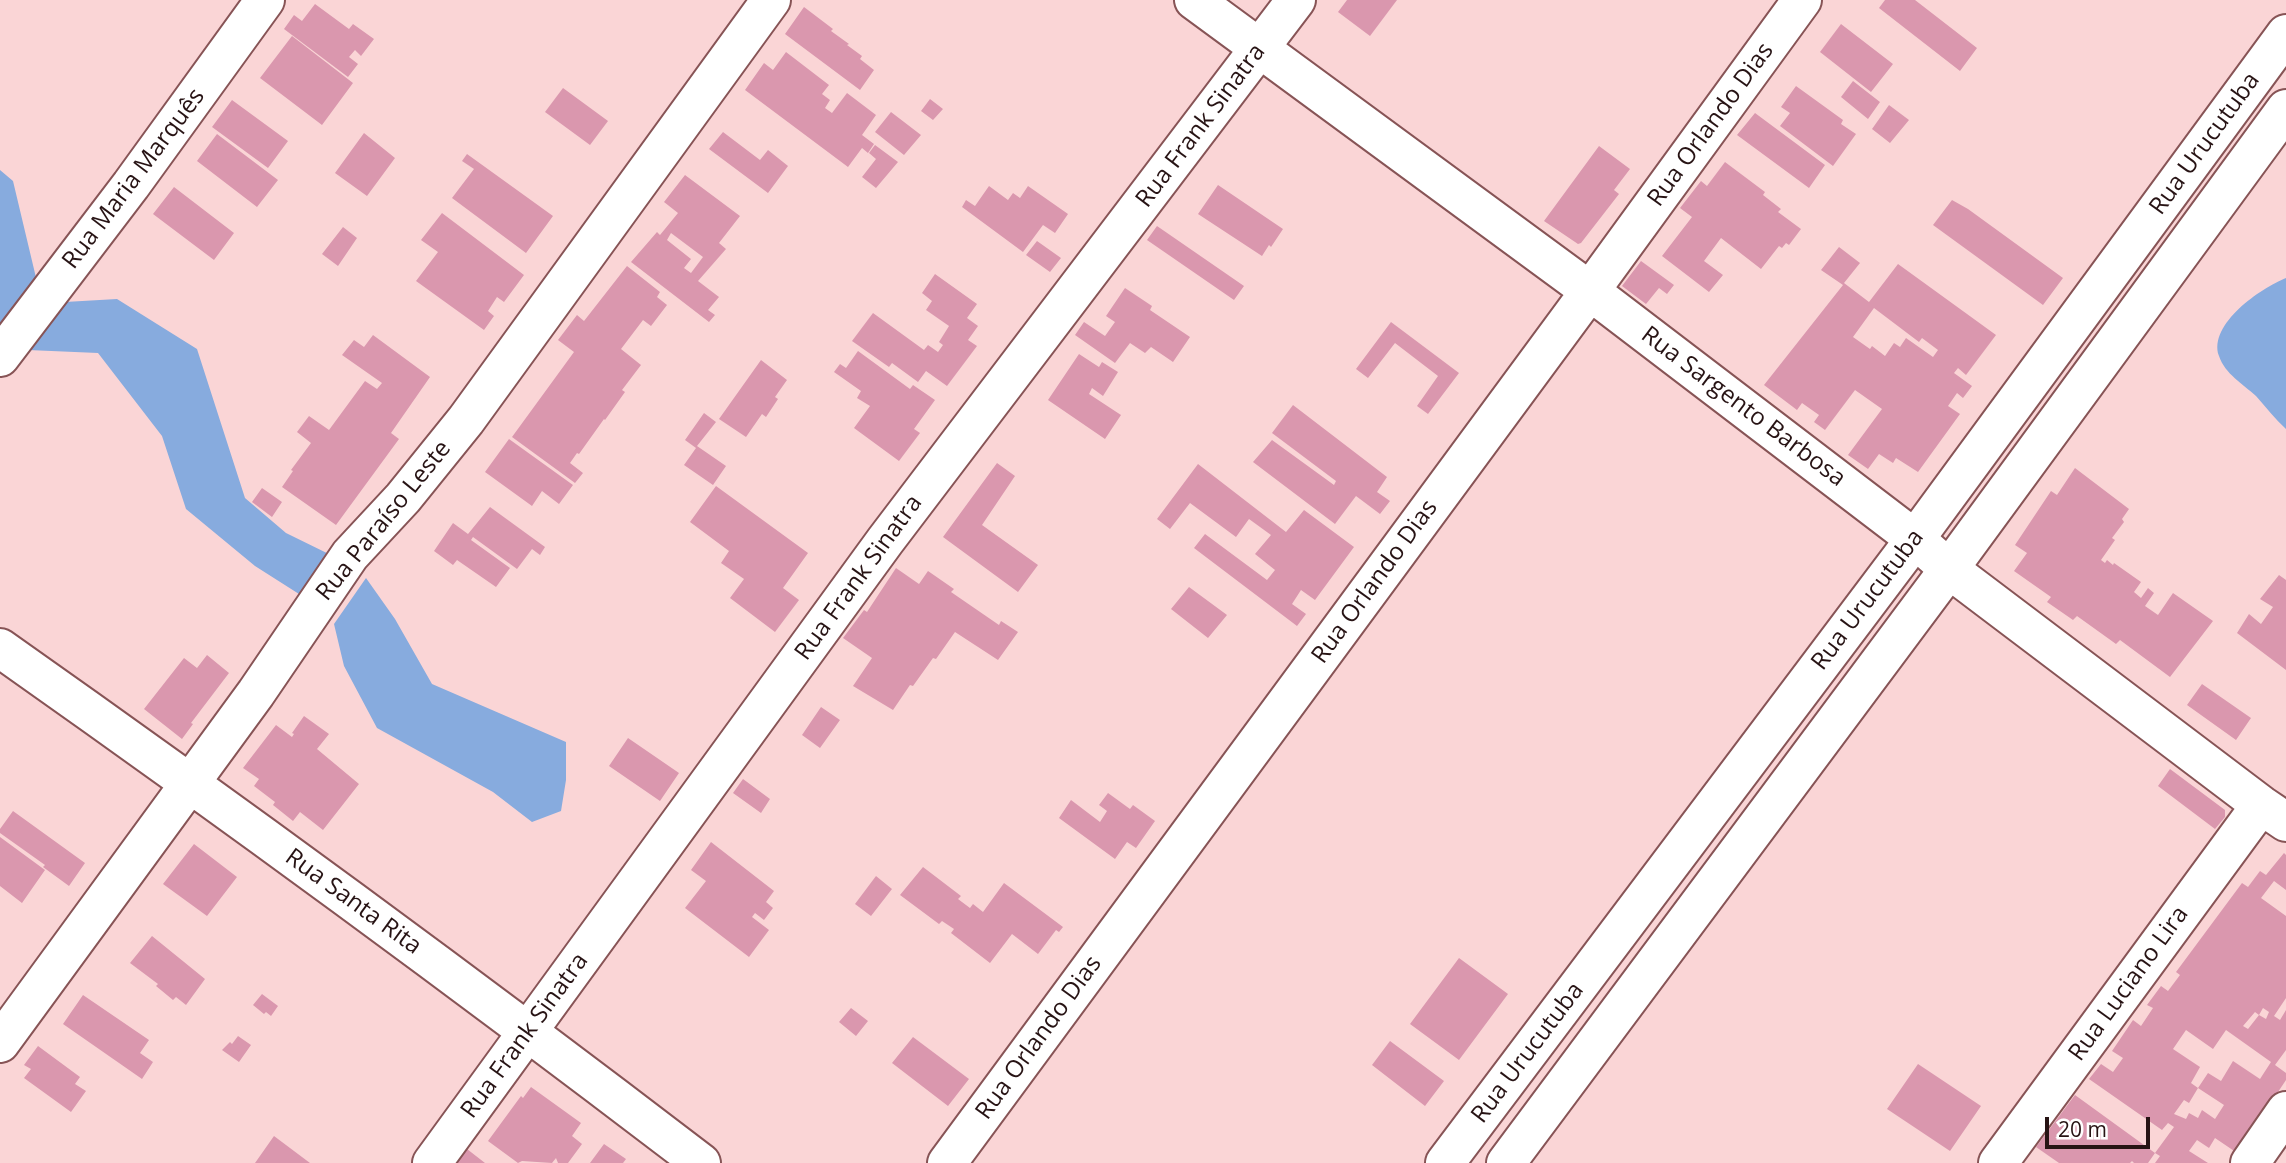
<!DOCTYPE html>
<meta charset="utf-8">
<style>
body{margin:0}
#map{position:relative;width:2286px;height:1163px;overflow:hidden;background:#fad5d6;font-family:"Open Sans",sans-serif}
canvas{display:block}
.scale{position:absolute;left:2045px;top:1117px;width:105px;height:32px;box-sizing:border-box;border:4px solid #271314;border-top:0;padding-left:9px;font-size:21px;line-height:24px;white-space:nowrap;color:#271314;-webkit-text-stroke:5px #fff;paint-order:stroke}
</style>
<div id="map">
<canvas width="2286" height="1163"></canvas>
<div class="scale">20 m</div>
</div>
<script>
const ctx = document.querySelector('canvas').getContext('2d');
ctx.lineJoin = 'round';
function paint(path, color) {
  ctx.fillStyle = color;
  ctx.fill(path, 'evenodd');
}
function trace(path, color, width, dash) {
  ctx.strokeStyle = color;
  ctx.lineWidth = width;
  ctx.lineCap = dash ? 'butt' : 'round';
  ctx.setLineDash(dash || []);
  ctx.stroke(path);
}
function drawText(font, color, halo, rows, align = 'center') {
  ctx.font = font + ' "Open Sans",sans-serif';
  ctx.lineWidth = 7;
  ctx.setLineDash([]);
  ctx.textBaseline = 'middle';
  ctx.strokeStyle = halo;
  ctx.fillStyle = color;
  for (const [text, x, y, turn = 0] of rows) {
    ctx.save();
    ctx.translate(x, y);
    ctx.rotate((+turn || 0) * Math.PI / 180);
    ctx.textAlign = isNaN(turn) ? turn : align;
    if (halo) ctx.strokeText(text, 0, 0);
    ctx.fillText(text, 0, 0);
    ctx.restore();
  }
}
paint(new Path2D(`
 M0 170 13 181 38 286 0 335Z
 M2286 278V429C2275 419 2266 407 2256 396 2243 384 2225 374 2219 356 2208 324 2261 288 2286 278Z
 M117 299 197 349 245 498 286 533 339 559 310 601 255 566 186 509 162 436 98 353 28 350 65 302Z
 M366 578 395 619 432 684 566 742V780L561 811 532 822 493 792 377 728 344 666 334 624Z`), '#87abde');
paint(new Path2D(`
 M1347 0H1397L1370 36 1338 12Z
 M1885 0H1915L1977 48 1960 71 1879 8Z
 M315 4 349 29 353 24 374 39 361 56 355 50 349 57 358 64 348 77 284 29 294 15 302 21Z
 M804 7 833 29 831 31 849 44 847 45 862 56 860 59 874 70 860 90 785 34Z
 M1841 24 1893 64 1871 92 1820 52Z
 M292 36 353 83 322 125 260 78Z
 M786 52 829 85 822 94 830 100 825 108 832 113 847 93 876 115 862 135 874 144 868 153 862 148 848 167 745 90 764 63 773 70Z
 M1853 81 1880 102 1868 119 1841 97Z
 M1796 86 1843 120 1841 124 1856 134 1833 166 1780 126 1790 113 1781 107Z
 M563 88 608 121 590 145 545 112Z
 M930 99 943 109 933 120 921 111Z
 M232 100 288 141 268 168 212 127Z
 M1889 105 1909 120 1890 143 1872 129Z
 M891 112 921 135 904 155 875 132Z
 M1755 113 1825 165 1809 188 1737 135Z
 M723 132 760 160 768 150 788 166 768 193 709 149Z
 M364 133 395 158 367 196 335 173Z
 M217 134 278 180 257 207 197 161Z
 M875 145 898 162 876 188 862 177 876 159 869 153Z
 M1599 146 1630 169 1614 190 1619 194 1581 243 1578 244 1544 221Z
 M467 154 553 216 526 253 452 198 474 169 462 161Z
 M1725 162 1765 192 1763 195 1781 209 1778 212 1801 229 1789 245 1786 243 1782 248 1779 246 1761 269 1721 238 1704 261 1723 275 1709 292 1662 256 1692 217 1680 208 1701 181 1707 186Z
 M685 175 740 216 719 243 726 249 698 281 719 297 708 310 715 315 709 322 631 262 657 232 660 235 678 213 664 202ZM671 233 703 257 691 273 684 268 691 259 667 240Z
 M1218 185 1283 229 1271 247 1269 245 1262 256 1198 214Z
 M989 186 1008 200 1013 193 1020 198 1028 186 1068 214 1055 233 1043 225 1023 252 962 207 966 200 975 206Z
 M174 187 234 233 214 260 153 214Z
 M1952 200 1968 209 2063 278 2043 305 1933 225Z
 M442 213 524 275 504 302 497 297 488 311 494 316 484 330 416 281 438 252 421 240Z
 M1157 226 1244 286 1234 300 1147 240Z
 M343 227 357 238 338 266 322 254Z
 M1037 241 1061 258 1050 272 1026 255Z
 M1839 247 1860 263 1844 283 1869 302 1898 264 1996 335 1966 375 1958 368 1954 373 1972 386 1963 398 1957 393 1948 406 1960 414 1918 472 1896 458 1893 463 1879 454 1868 469 1848 455 1882 409 1855 390 1825 430 1814 422 1819 415 1802 403 1797 410 1764 385 1843 285 1821 270ZM1874 308 1919 342 1922 338 1938 350 1933 357 1906 338 1900 347 1894 343 1885 356 1872 346 1870 349 1853 337Z
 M1641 261 1674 285 1667 294 1659 288 1646 304 1622 286Z
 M627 266 660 292 657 297 667 305 651 326 643 320 621 349 641 365 622 390 625 392 605 420 604 419 579 454 577 453 570 463 583 473 575 483 512 437 574 352 558 340 577 315 584 321Z
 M935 274 977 304 967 318 978 326 968 340 977 346 947 386 926 371 918 382 892 363 889 367 852 341 873 313 924 350 928 345 938 352 943 345 939 342 949 326 926 310 932 301 922 293Z
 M1125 288 1152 306 1150 310 1190 337 1173 362 1151 347 1145 353 1130 343 1115 363 1075 335 1084 322 1105 336 1115 322 1106 316Z
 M1391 322 1459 373 1428 414 1417 406 1438 376 1395 343 1368 378 1356 369Z
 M373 335 430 377 391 433 399 439 336 525 282 487 293 471 291 470 311 443 297 432 309 416 329 430 365 381 377 389 382 383 342 355 354 340 364 347Z
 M858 351 910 389 913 385 935 400 914 429 920 433 899 461 854 428 870 406 857 398 861 391 834 372 840 364 846 368Z
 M1079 354 1099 367 1102 362 1118 372 1103 396 1092 388 1089 394 1121 415 1105 439 1048 400Z
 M761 360 787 380 775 397 778 399 766 417 762 414 746 437 719 419Z
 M1293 405 1387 477 1377 492 1390 501 1380 514 1356 496 1335 524 1253 462 1272 440 1334 485 1336 481 1272 433Z
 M704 413 716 422 697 446 726 466 713 485 684 465 696 448 685 440Z
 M509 439 573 485 559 504 542 491 532 506 485 472Z
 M997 463 1015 476 982 525 1038 565 1018 592 943 537Z
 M1198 464 1286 532 1304 510 1354 547 1315 600 1301 590 1292 604 1306 614 1297 626 1194 548 1205 534 1267 580 1275 570 1255 554 1271 535 1249 519 1236 537 1190 503 1170 529 1157 519Z
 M2075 468 2129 509 2122 519 2124 522 2112 538 2115 540 2101 560 2105 563 2107 560 2113 565 2114 563 2141 582 2134 592 2141 598 2148 588 2154 593 2145 606 2158 615 2173 593 2213 621 2170 677 2120 640 2116 644 2077 616 2073 620 2047 602 2051 597 2014 571 2027 553 2015 545 2051 491 2057 495Z
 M716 486 808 553 783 588 799 600 775 632 730 598 744 579 721 563 729 551 690 522Z
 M262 488 282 502 272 517 252 502Z
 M490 507 545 547 540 555 532 549 517 569 473 537 471 540 510 568 496 587 457 560 453 565 434 551 453 523 468 534Z
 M896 568 919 584 928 571 954 589 951 592 999 625 1001 621 1018 632 998 660 955 632 936 659 933 658 913 686 910 685 893 710 853 686 872 658 843 638 864 610 867 612Z
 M2279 575 2286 580V670L2237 633 2249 614 2261 624 2273 607 2260 599Z
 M1189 587 1227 615 1208 638 1171 609Z
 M207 655 229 673 191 723 193 724 182 739 144 709 184 658 197 668Z
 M2202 684 2251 718 2236 740 2187 705Z
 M821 707 840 720 820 748 802 735Z
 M304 716 329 734 317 749 359 784 323 830 300 812 293 821 273 805 275 802 254 786 259 779 243 768 276 725 292 737 294 734 292 733Z
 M628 738 679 773 660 801 609 766Z
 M2170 769 2225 810V817L2215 829 2158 786Z
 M743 779 770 799 761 813 733 793Z
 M1108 793 1130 809 1133 805 1155 821 1136 848 1127 842 1115 859 1059 818 1071 800 1100 822 1107 811 1099 805Z
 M13 811 85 863 69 886 43 867 45 865 0 833V829Z
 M0 837 45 870 22 903 0 886Z
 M711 842 774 891 766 902 773 908 764 920 755 913 752 917 769 930 749 957 685 908 706 881 691 870Z
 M194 844 237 877 207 916 163 884Z
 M2284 853 2286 855V890L2274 881 2261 898 2286 916V998L2274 1016 2280 1020 2286 1010V1050L2275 1065 2286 1073V1080L2256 1125 2243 1157 2215 1138 2209 1148 2197 1140 2189 1151 2208 1163H2155L2160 1156 2155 1153 2174 1127 2168 1123 2162 1130 2089 1079 2101 1064 2113 1072 2123 1058 2112 1051 2133 1020 2141 1026 2153 1008 2147 1005 2161 986 2168 991 2180 975 2176 972 2242 883 2248 887 2260 871 2266 875ZM2263 1008 2269 1012 2266 1019 2259 1015 2248 1029 2243 1026 2255 1012 2259 1015ZM2186 1030 2213 1049 2226 1030 2271 1062 2260 1079 2233 1061 2221 1081 2208 1073 2198 1088 2224 1105 2215 1119 2202 1110 2198 1118 2189 1113 2186 1119 2174 1114 2184 1100 2189 1103 2198 1088 2191 1083 2200 1067 2173 1049Z
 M923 867 961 896 958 899 970 908 973 904 983 912 1004 883 1063 927 1059 932 1056 930 1038 954 1012 934 990 963 951 933 954 929 942 921 939 924 900 895Z
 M876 876 892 889 871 916 855 904Z
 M152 936 205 979 186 1005 176 997 173 1000 156 986 158 984 130 963Z
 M1459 958 1508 994 1459 1060 1410 1024Z
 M262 994 278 1006 271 1016 266 1012 264 1014 253 1005Z
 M83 995 149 1040 140 1053 153 1062 142 1079 63 1024Z
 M851 1008 868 1021 856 1036 839 1022Z
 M238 1036 251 1045 239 1062 222 1050 230 1042 232 1044Z
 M913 1037 969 1079 948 1106 892 1063Z
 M1390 1041 1444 1081 1425 1106 1372 1065Z
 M38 1046 80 1077 75 1084 86 1091 71 1112 24 1078 31 1069 24 1065Z
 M1918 1064 1981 1106 1950 1151 1887 1109Z
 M531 1087 581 1123 572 1136 582 1144 568 1163H558L556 1158 552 1163 522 1161 518 1163 488 1141 521 1096 523 1098Z
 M2075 1095 2155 1153 2148 1163H2134L2132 1161 2130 1163H2059L2036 1147Z
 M274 1136 310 1163H255Z
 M604 1144 626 1159 623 1163H590Z
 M467 1149 485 1163H457Z`), '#da97ae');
const minor = new Path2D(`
 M1194 0 1590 291 1915 539 1949 569 2261 805 2286 822
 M0 357 131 185 265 0
 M0 648C237 815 471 987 701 1163
 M0 1043 256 693 350 555 403 498 466 420 771 0
 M432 1163 885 541 1296 0
 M947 1163 1590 291 1802 0
 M1998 1163 2261 805
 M2250 1163 2286 1111`);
const tertiary = new Path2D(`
 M1445 1163 1915 539 2286 34
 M1506 1163 1949 569 2286 109`);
trace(minor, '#875456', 42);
trace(tertiary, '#875456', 42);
trace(minor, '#fff', 38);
trace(tertiary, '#fff', 38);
drawText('24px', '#271314', '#fff', [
 ["Rua Orlando Dias",1711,125,-54],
 ["Rua Frank Sinatra",1201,126,-53],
 ["Rua Urucutuba",2205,144,-54],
 ["Rua Maria Marquês",134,179,-53],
 ["Rua Sargento Barbosa",1743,407,37],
 ["Rua Paraíso Leste",384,521,-51],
 ["Rua Frank Sinatra",859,578,-54],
 ["Rua Orlando Dias",1375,582,-54],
 ["Rua Urucutuba",1868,600,-53],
 ["Rua Santa Rita",353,902,36],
 ["Rua Luciano Lira",2129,984,-54],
 ["Rua Frank Sinatra",525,1036,-54],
 ["Rua Orlando Dias",1039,1038,-54],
 ["Rua Urucutuba",1528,1053,-53]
]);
</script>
